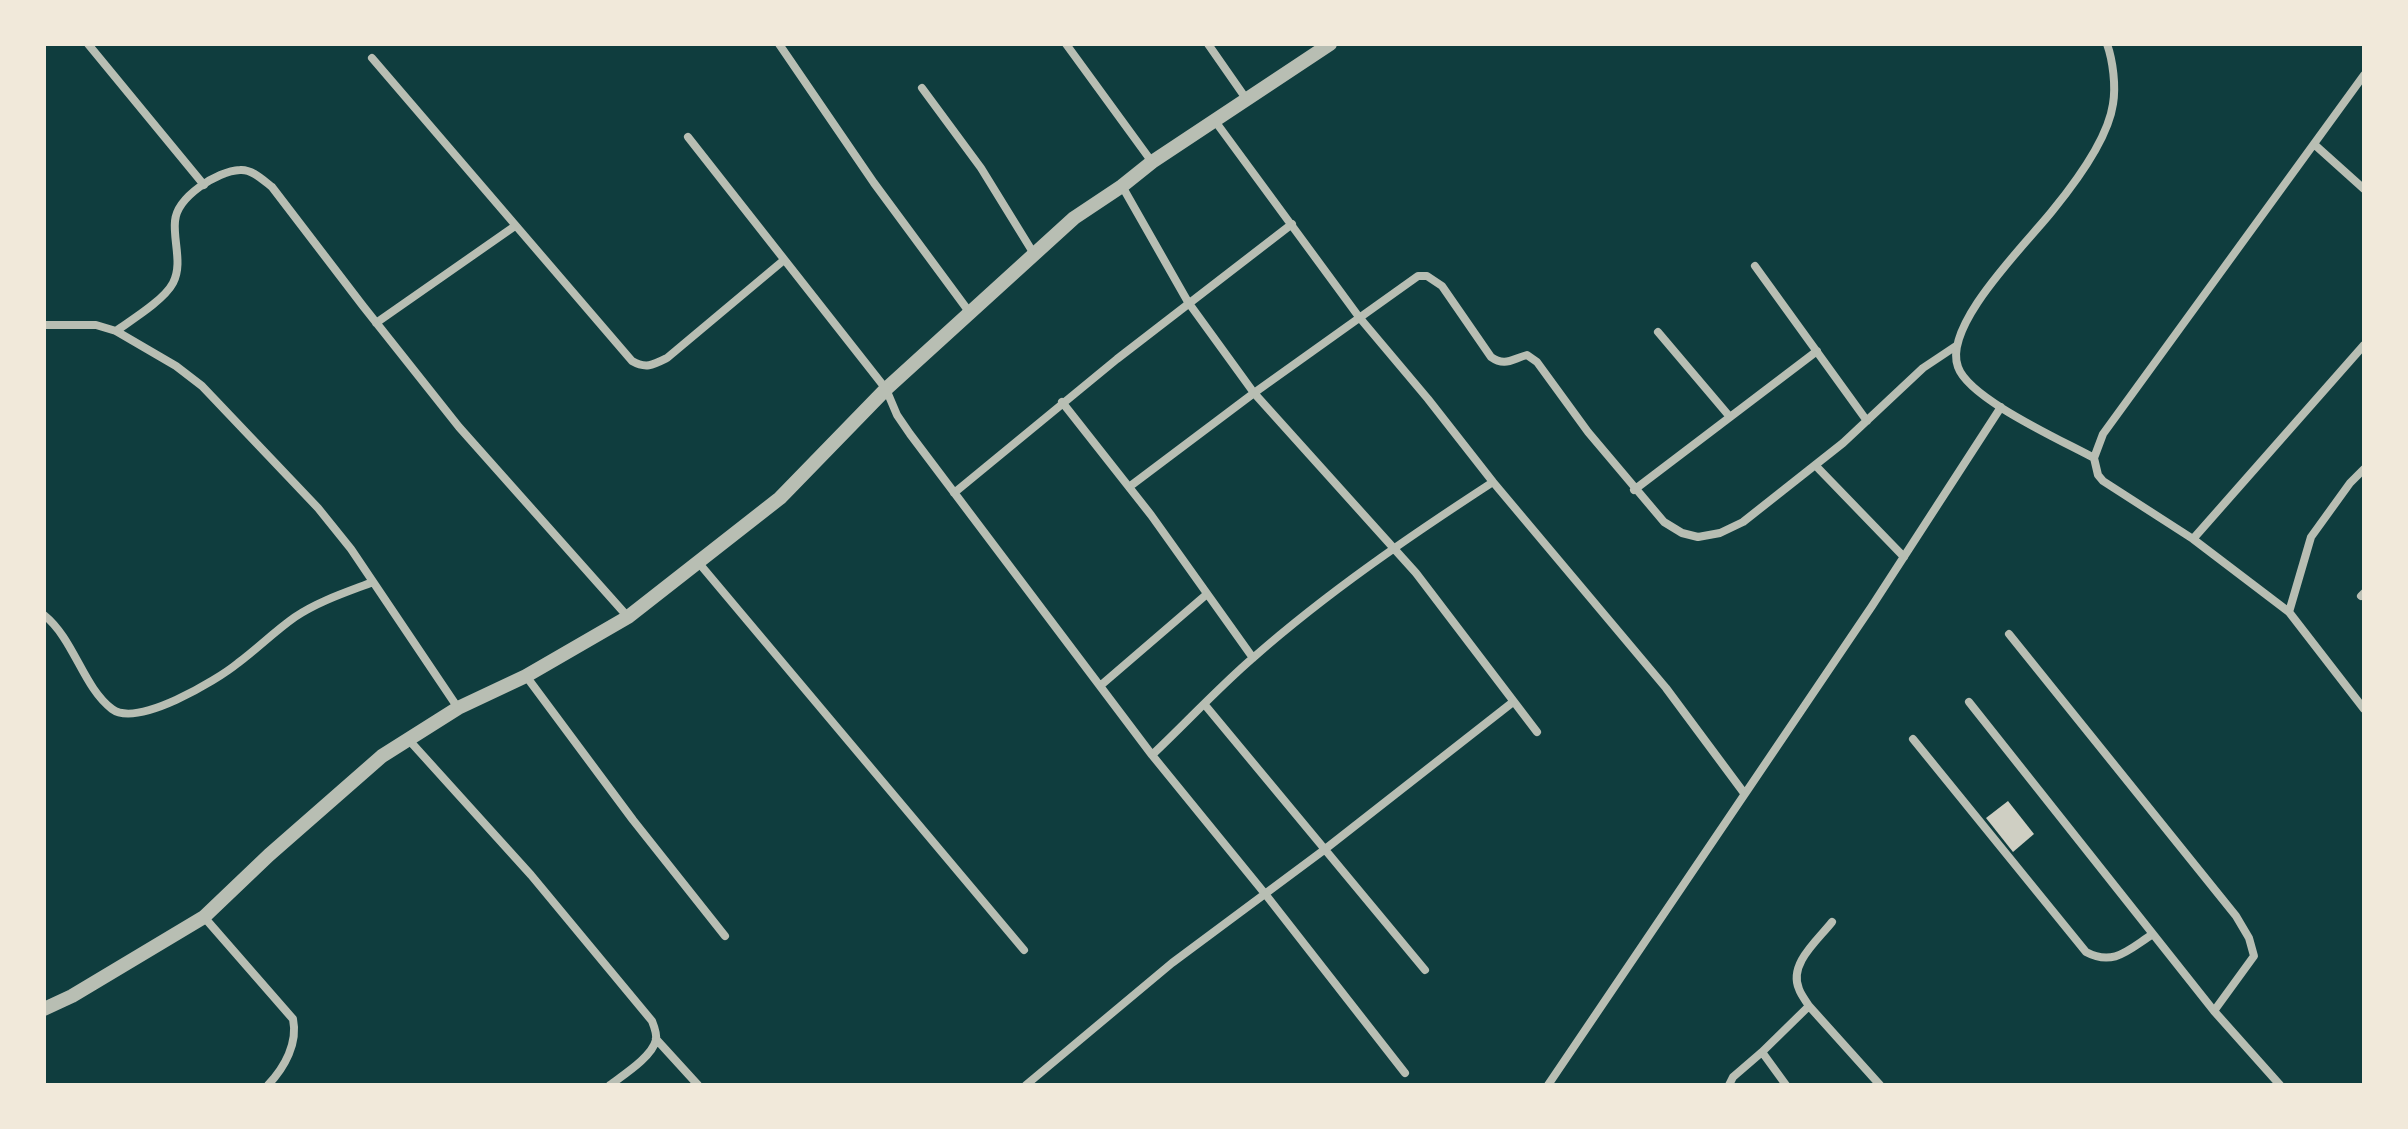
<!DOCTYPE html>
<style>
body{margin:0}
#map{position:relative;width:2408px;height:1129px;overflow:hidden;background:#0f3d3e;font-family:Poppins,sans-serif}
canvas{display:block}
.frame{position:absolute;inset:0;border:46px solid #f1e9da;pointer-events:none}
</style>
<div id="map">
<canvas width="2408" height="1129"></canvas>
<div class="frame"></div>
</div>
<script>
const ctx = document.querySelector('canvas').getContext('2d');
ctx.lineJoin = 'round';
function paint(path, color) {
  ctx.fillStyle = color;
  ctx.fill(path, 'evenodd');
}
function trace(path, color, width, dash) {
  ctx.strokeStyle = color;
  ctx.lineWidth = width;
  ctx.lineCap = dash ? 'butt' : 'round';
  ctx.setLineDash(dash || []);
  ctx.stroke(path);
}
paint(new Path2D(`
 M2008 801 2034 834 2013 852 1986 818Z`), '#cfcfc3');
trace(new Path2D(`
 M88 44 204 185
 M779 44 874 183 970 313
 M1066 44 1152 162
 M1208 44 1247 100
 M372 58 632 361C646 369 653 365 667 358L784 260
 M2364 75 2103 434 2094 458 2098 475 2103 481 2193 539 2289 612 2364 709
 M922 88 981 168 1034 254
 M1215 121 1359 317 1428 399 1493 482 1666 688 1744 793
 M688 137 886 389 897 415 910 434 1152 755 1266 895 1405 1073
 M2315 145 2364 189
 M1122 186 1188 302 1254 393 1416 573 1537 732
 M1755 266 1867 421
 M376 323 515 226
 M44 325H96L116 331 176 366 202 386 318 508 351 549 458 708
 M116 331C133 319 164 300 173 283 183 264 173 241 175 221 177 197 217 171 240 170 252 169 263 180 272 187L363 306 459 427 628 617
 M1658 332 1730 417
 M1062 402 1151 515 1253 658
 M2094 458C2063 441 1969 399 1958 367 1942 325 2028 242 2053 210 2075 183 2108 139 2113 104 2116 86 2113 61 2107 44
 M1816 466 1904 557
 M1129 487 1254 393 1418 276H1427L1442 286 1491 357C1505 367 1512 359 1527 355L1537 362 1588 432 1664 522 1682 533 1698 537 1720 533 1743 522 1843 443 1923 368 1956 346
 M1634 490 1817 351
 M954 493 1117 359 1292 224
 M2193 539 2364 345
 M698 562 1024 950
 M2361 596 2364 593
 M2289 612 2311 537 2350 483 2364 469
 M44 615C74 639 83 687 112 709 137 728 216 681 238 663 258 648 275 631 295 617 319 601 347 592 373 582
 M2009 634 2236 916 2249 938 2254 956 2214 1011
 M526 676 633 820 725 936
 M1100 686 1207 594
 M1969 702 2214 1011 2280 1085
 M1205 705 1425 970
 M408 739 531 875 652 1021C654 1026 657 1034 656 1040 652 1057 623 1075 610 1085
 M1913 739 2086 952C2114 967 2129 949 2153 934
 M1152 755C1186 723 1219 687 1254 657 1328 592 1410 536 1493 482
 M204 917 293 1019C298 1043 285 1067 268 1085
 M1809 1006 1880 1085
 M656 1039 698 1085
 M1026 1085 1172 963 1324 850 1513 702
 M1548 1085 1872 606 2001 407
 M1729 1085 1733 1077 1762 1052
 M1786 1085 1762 1052 1809 1006C1806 1001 1801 995 1799 989 1788 964 1818 940 1832 922`), '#b8beb3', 8);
trace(new Path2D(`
 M44 1009 72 996 204 917 269 855 382 756 458 708 526 676 628 617 780 498 886 389 1074 218 1122 186 1152 162 1330 44`), '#b8beb3', 14);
</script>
